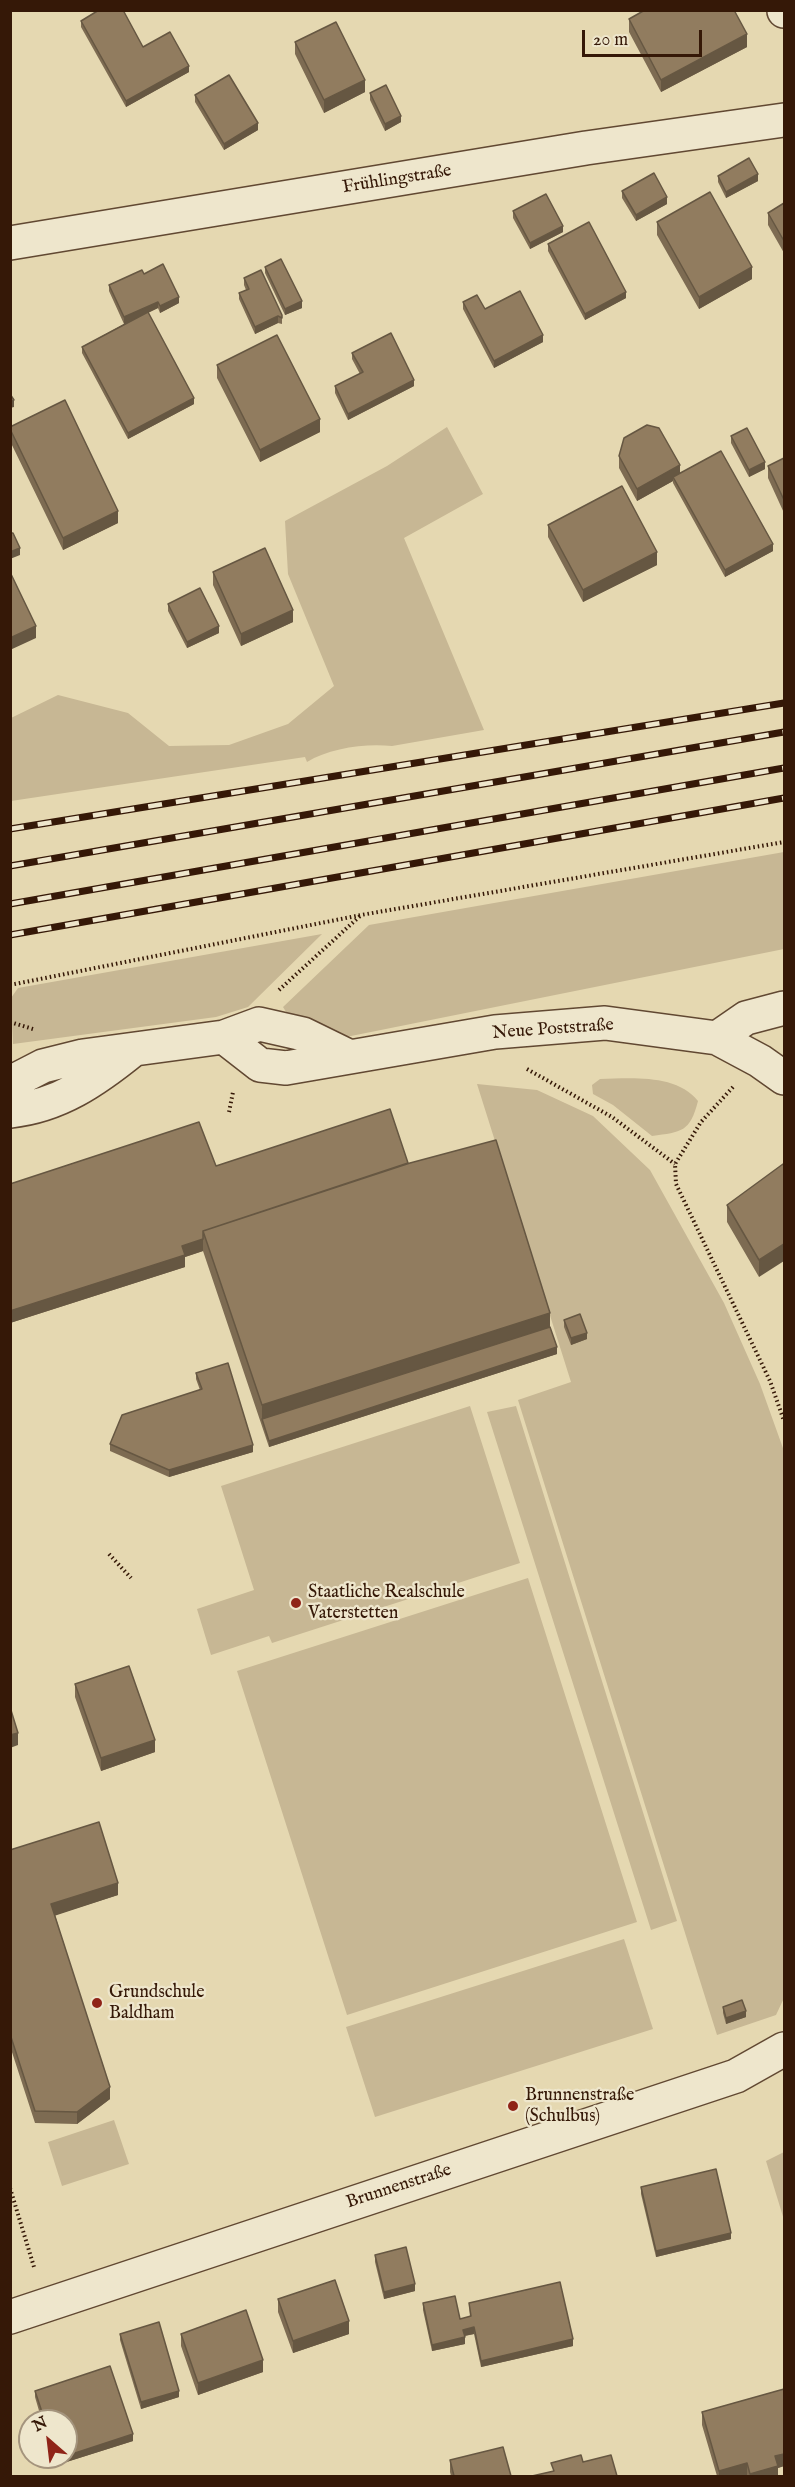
<!DOCTYPE html>
<meta charset="utf-8">
<style>
body{margin:0}
#map{position:relative;width:795px;height:2487px;overflow:hidden;background:#e5d8b1;font-family:"IM FELL English",serif}
canvas{display:block}
.frame{position:absolute;inset:0;border:12px solid #351807;pointer-events:none}
.north{position:absolute;left:18px;top:2409px;width:60px;height:60px;box-sizing:border-box;background:#eee6cc;border:2px solid #a4947d;border-radius:50%;rotate:332deg;font-size:16px;font-weight:700;line-height:24px;text-align:center;color:#351807}
.north::after{content:'';display:block;margin:auto;width:21px;height:27px;background:#8f2418;clip-path:polygon(50% 0,100% 100%,50% 72%,0 100%)}
.scale{position:absolute;left:582px;top:30px;width:120px;height:27px;box-sizing:border-box;border:3px solid #351807;border-top:0;padding-left:8px;font-size:18px;line-height:21px;white-space:nowrap;color:#351807;-webkit-text-stroke:4px #eee6cc;paint-order:stroke}
</style>
<div id="map">
<canvas width="795" height="2487"></canvas>
<div class="frame"></div>
<div class="north">N</div>
<div class="scale">20 m</div>
</div>
<script>
const ctx = document.querySelector('canvas').getContext('2d');
ctx.lineJoin = 'round';
function paint(path, color) {
  ctx.fillStyle = color;
  ctx.fill(path, 'evenodd');
}
function trace(path, color, width, dash) {
  ctx.strokeStyle = color;
  ctx.lineWidth = width;
  ctx.lineCap = dash ? 'butt' : 'round';
  ctx.setLineDash(dash || []);
  ctx.stroke(path);
}
function drawText(font, color, halo, rows, align = 'center') {
  ctx.font = font + ' "IM FELL English",serif';
  ctx.lineWidth = 4.5;
  ctx.setLineDash([]);
  ctx.textBaseline = 'middle';
  ctx.strokeStyle = halo;
  ctx.fillStyle = color;
  for (const [text, x, y, turn = 0] of rows) {
    ctx.save();
    ctx.translate(x, y);
    ctx.rotate((+turn || 0) * Math.PI / 180);
    ctx.textAlign = isNaN(turn) ? turn : align;
    if (halo) ctx.strokeText(text, 0, 0);
    ctx.fillText(text, 0, 0);
    ctx.restore();
  }
}
paint(new Path2D(`
 M447 427 483 494 404 538 484 730 392 746C366 743 329 748 307 762L305 757 11 801V718L58 695 128 713 169 746 229 745 288 724 334 686 288 574 285 521 387 466Z
 M784 852V949L346 1037 293 1023 283 1007 369 925Z
 M322 934 248 1007 216 1017 13 1044 11 998 18 988Z
 M600 1079C632 1078 677 1074 698 1101 690 1132 682 1132 652 1136L613 1105 593 1094 592 1085Z
 M477 1084 537 1090 593 1116 650 1170 724 1303 760 1384 784 1451V1998L776 2015 717 2035 518 1400 571 1382Z
 M470 1406 520 1563 272 1643 269 1636 211 1655 197 1609 254 1590 221 1486Z
 M516 1406 677 1921 651 1930 487 1412Z
 M528 1578 637 1922 347 2015 237 1671Z
 M624 1939 653 2029 375 2117 346 2027Z
 M114 2120 129 2164 62 2186 48 2142Z
 M784 2152V2220L766 2161Z`), '#c7b794');
const minor = new Path2D(`
 M784 10V11
 M10 243 586 148 784 120
 M224 1037 260 1065 286 1068 495 1032 605 1023 717 1038 760 1061 784 1078
 M717 1038 746 1018 784 1008
 M10 1083 43 1066 83 1056 224 1037 259 1024 303 1034 348 1056
 M10 1111C59 1106 96 1080 133 1050
 M10 2317 736 2076 784 2049`);
trace(minor, '#614832', 36);
trace(new Path2D(`
 M10 985 361 915 784 842
 M279 990 360 916
 M10 1022 33 1029
 M527 1069 612 1117 675 1164
 M733 1087 701 1122 675 1164 676 1184 770 1381 784 1421
 M229 1112 233 1092
 M109 1554 131 1578
 M10 2188 34 2267`), '#351807', 4, [1.5, 3]);
trace(minor, '#eee6cc', 33);
const rail = new Path2D(`
 M10 829 784 703
 M10 866 784 732
 M10 904 784 768
 M10 935 784 798`);
trace(rail, '#351807', 7);
trace(rail, '#eee6cc', 4.5, [14]);
paint(new Path2D(`
 M629 19 747 47 661 92 629 32Z
 M81 21 143 47 189 72 126 107 81 27Z
 M295 42 365 92 324 113 295 54Z
 M370 93 401 122 385 131 370 100Z
 M195 95 258 130 224 150 195 102Z
 M718 176 758 181 726 198 718 182Z
 M622 191 667 204 636 221 622 198Z
 M784 203V253L768 225V213Z
 M513 211 563 232 530 249 513 218Z
 M657 222 752 279 699 309 657 235Z
 M548 244 626 298 585 320 548 251Z
 M265 267 302 308 285 315 265 273Z
 M144 274 179 303 160 313 158 308 148 313 194 404 128 439 82 353V347L124 324 109 291V285Z
 M244 278 282 315V324L278 323 255 334 239 299V293L246 290 244 285Z
 M463 302 485 309 543 342 494 368 463 309Z
 M352 353 414 386 348 420 335 393V386L360 374 352 359Z
 M217 365 320 432 260 462 217 378Z
 M10 427 118 523 63 550 10 441Z
 M731 436 765 469 749 477 731 443Z
 M619 456 680 473 773 551 725 577 673 483V481L637 501 619 468Z
 M784 458V513L768 478V466Z
 M548 525 657 565 583 602 548 537Z
 M213 572 293 622 241 646 213 585Z
 M168 604 219 633 187 648 168 611Z
 M408 1163 550 1327 557 1354 269 1447 203 1251 185 1257V1267L10 1323V1184L216 1166Z
 M784 1166 759 1277 727 1222V1205Z
 M564 1320 587 1339 571 1345 564 1327Z
 M196 1373 253 1452 169 1477 110 1451V1444L200 1390 196 1379Z
 M75 1684 155 1752 101 1771 75 1697Z
 M10 1850 118 1895 55 1915 110 2099 77 2124 35 2123 10 2046Z
 M723 2007 746 2017 726 2024 723 2013Z
 M641 2187 731 2239 656 2257 641 2194Z
 M375 2255 415 2291 384 2299 375 2262Z
 M278 2299 349 2334 293 2353 278 2312Z
 M423 2303 460 2319 470 2317 469 2303 573 2346 481 2367 474 2334 465 2336V2344L432 2351 423 2310Z
 M120 2334 179 2397 141 2409 120 2340Z
 M181 2334 263 2372 198 2395 181 2346Z
 M784 2389V2466L778 2468V2476H747V2475L742 2476H717L702 2425V2412Z
 M35 2391 133 2441 57 2465 54 2457H66V2421H42L35 2397Z
 M450 2460 511 2476H451L450 2472Z`), '#7d6b52');
paint(new Path2D(`
 M747 34V47L661 92V80Z
 M189 66V72L126 107V101Z
 M365 80V92L324 113V100Z
 M401 116V122L385 131V124Z
 M258 123V130L224 150V144Z
 M758 174V181L726 198V192Z
 M667 197V204L636 221V215Z
 M563 226V232L530 249V243Z
 M752 267V279L699 309V297Z
 M626 292V298L585 320V314Z
 M179 297V303L160 313V306Z
 M302 301V308L285 315V309Z
 M158 302V308L124 324V317Z
 M278 316V323L255 334V327Z
 M543 335V342L494 368V361Z
 M414 380V386L348 420V414Z
 M194 398V404L128 439V433Z
 M14 400V407L10 408V402Z
 M320 419V432L260 462V450Z
 M765 462V469L749 477V470Z
 M680 465V478L673 477V481L637 501V489Z
 M118 511V523L63 550V538Z
 M773 544V551L725 577V570Z
 M20 548V555L10 559V552Z
 M657 552V565L583 602V590Z
 M293 610V622L241 646V634Z
 M36 626V638L10 650V638Z
 M219 626V633L187 648V642Z
 M203 1239V1251L185 1257V1267L10 1323V1311L182 1246Z
 M784 1244V1261L759 1277V1260Z
 M550 1313V1334L262 1419V1405Z
 M587 1333V1339L571 1345V1338Z
 M557 1347V1354L269 1447V1441Z
 M253 1445V1452L169 1477V1470Z
 M18 1733V1745L10 1748V1735Z
 M155 1740V1752L101 1771V1758Z
 M118 1883V1895L51 1917V1904Z
 M746 2011V2017L726 2024V2018Z
 M110 2087V2099L77 2124V2112Z
 M731 2233V2239L656 2257V2251Z
 M415 2284V2291L384 2299V2292Z
 M349 2321V2334L293 2353V2341Z
 M474 2327V2334L463 2336V2330Z
 M465 2337V2344L432 2351V2345Z
 M573 2339V2346L481 2367V2361Z
 M263 2360V2372L198 2395V2383Z
 M179 2391V2397L141 2409V2402Z
 M133 2434V2441L57 2465V2459L66 2457V2456Z
 M784 2454V2466L778 2468V2476H750V2474L775 2456Z
 M747 2463V2475L742 2476H719V2471Z`), '#665742');
const building = new Path2D(`
 M99 10H123L143 47 170 32 189 66 126 101 81 21Z
 M645 10H734L747 34 661 80 629 19Z
 M336 22 365 80 324 100 295 42Z
 M229 75 258 123 224 144 195 95Z
 M386 85 401 116 385 124 370 93Z
 M749 158 758 174 726 192 718 176Z
 M654 173 667 197 636 215 622 191Z
 M710 192 752 267 699 297 657 222Z
 M546 194 563 226 530 243 513 211Z
 M784 203V241L768 213Z
 M589 222 626 292 585 314 548 244Z
 M281 259 302 301 285 309 265 267Z
 M163 264 179 297 160 306 158 302 124 317 109 285 142 270 144 274Z
 M261 270 282 315V318L278 316 255 327 239 293 249 289 244 278Z
 M520 291 543 335 494 361 463 302 477 295 485 309Z
 M148 312 194 398 128 433 82 347Z
 M391 333 414 380 348 414 335 386 363 372 352 353Z
 M277 335 320 419 260 450 217 365Z
 M10 394 14 400 10 402Z
 M65 400 118 511 63 538 10 429V427Z
 M647 425 659 428 680 465 637 489 619 456 624 438Z
 M747 428 765 462 749 470 731 436Z
 M721 451 773 544 725 570 673 477Z
 M784 458V500L768 466Z
 M622 486 657 552 583 590 548 525Z
 M10 533H13L20 548 10 552Z
 M265 548 293 610 241 634 213 572Z
 M10 572 36 626 10 638Z
 M200 588 219 626 187 642 168 604Z
 M390 1109 408 1163 203 1231V1239L182 1246 185 1255 10 1311V1184L199 1122 216 1166Z
 M496 1140 550 1313 262 1405 203 1231 410 1163Z
 M783 1164 784 1166V1244L759 1260 727 1205Z
 M580 1314 587 1333 571 1338 564 1320Z
 M550 1327 557 1347 269 1441 262 1419Z
 M228 1363 253 1445 169 1470 110 1444 122 1415 202 1389 196 1373Z
 M129 1666 155 1740 101 1758 75 1684Z
 M10 1707 18 1733 10 1735Z
 M99 1822 118 1883 51 1904 110 2087 77 2112 35 2111 10 2034V1850Z
 M742 2000 746 2011 726 2018 723 2007Z
 M716 2169 731 2233 656 2251 641 2187Z
 M406 2247 415 2284 384 2292 375 2255Z
 M335 2280 349 2321 293 2341 278 2299Z
 M560 2282 573 2339 481 2361 474 2327 463 2330 465 2337 432 2345 423 2303 455 2296 460 2319 471 2316 469 2303Z
 M246 2310 263 2360 198 2383 181 2334Z
 M159 2322 179 2391 141 2402 120 2334Z
 M110 2366 133 2434 66 2456V2421H45L35 2391Z
 M784 2389V2454L775 2456 778 2466 750 2474 747 2463 719 2471 702 2412Z
 M503 2447 511 2476H454L450 2460Z
 M581 2455 583 2462 611 2455 617 2476H532L554 2471 551 2463Z`);
paint(building, '#917c5f');
trace(building, '#665742', 1.5);
for (const [x, y, r, color] of [
 [296,1603,6,"#8f2418"],
 [97,2003,6,"#8f2418"],
 [513,2106,6,"#8f2418"]
]) {
  const dot = new Path2D();
  dot.arc(x, y, r, 0, 2 * Math.PI);
  ctx.fillStyle = color;
  ctx.fill(dot);
  trace(dot, '#eee6cc', 2);
}
drawText('18px', '#351807', '#eee6cc', [
 ["Frühlingstraße",397,180,-9],
 ["Neue Poststraße",553,1030,-4],
 ["Brunnenstraße",399,2187,-18]
]);
drawText('18px', '#351807', '#eee6cc', [
 ["Staatliche Realschule",308,1593],
 ["Vaterstetten",308,1614],
 ["Grundschule",109,1993],
 ["Baldham",109,2014],
 ["Brunnenstraße",525,2096],
 ["(Schulbus)",525,2117]
], 'left');
</script>
